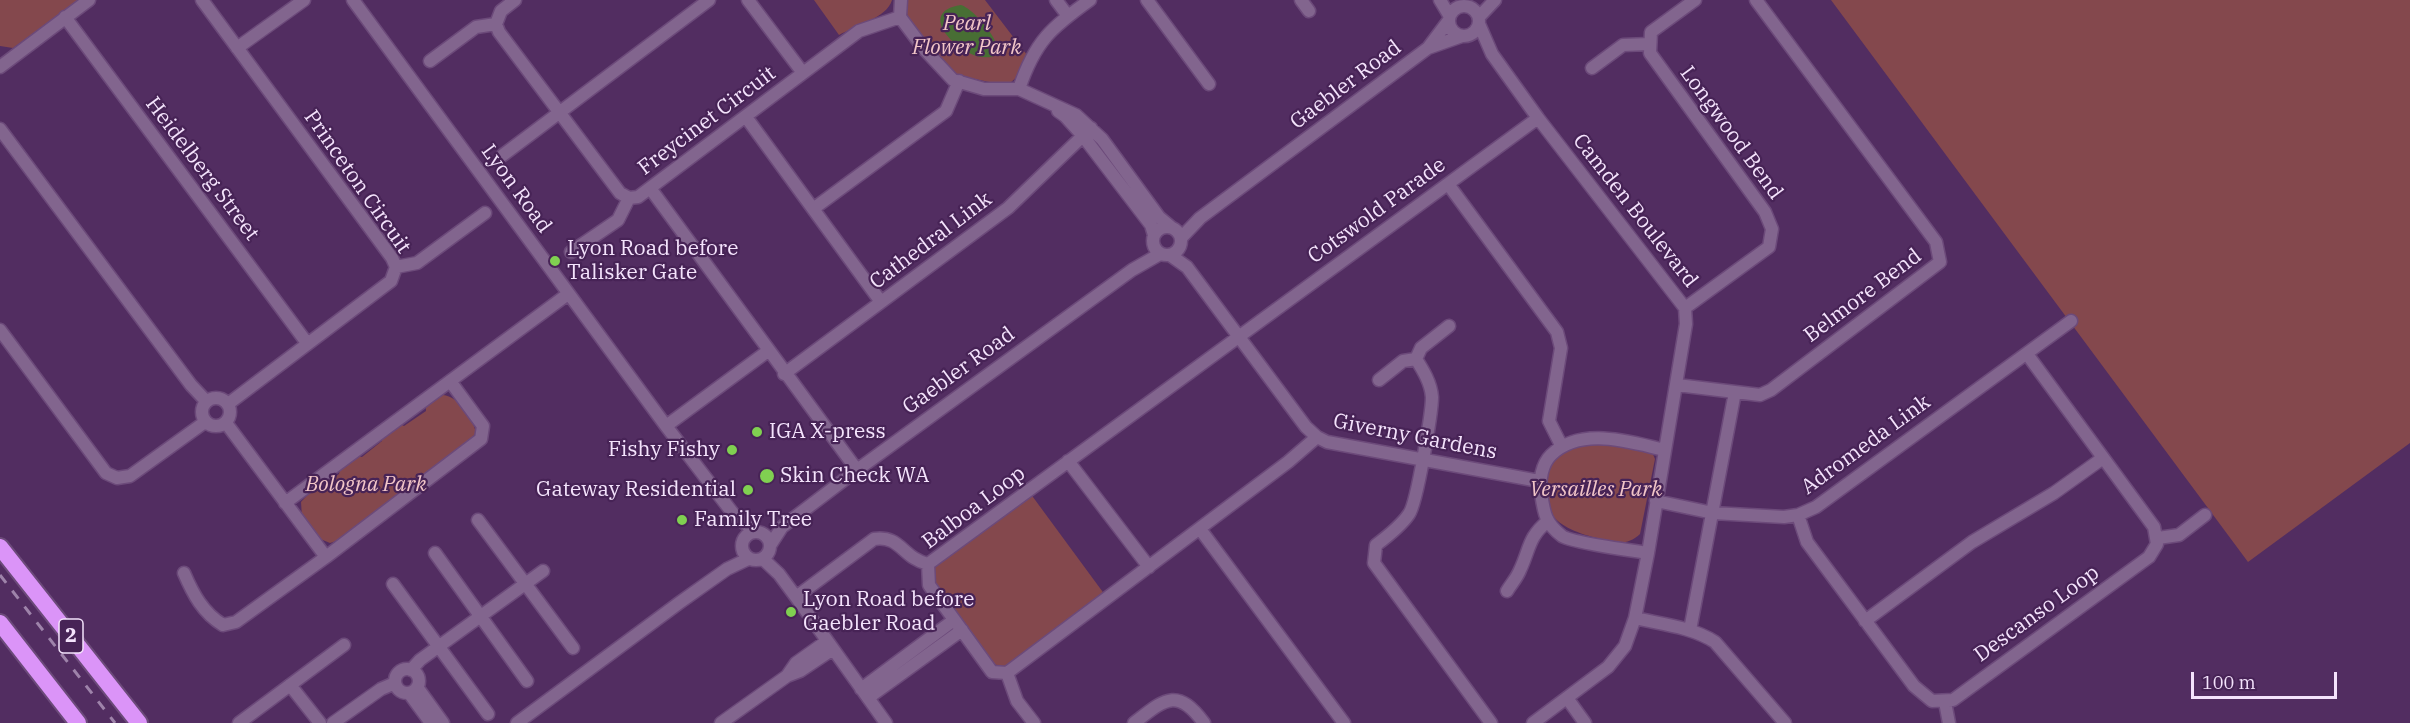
<!DOCTYPE html>
<style>
body{margin:0}
#map{position:relative;width:2410px;height:723px;overflow:hidden;background:#522d61;font-family:"IBM Plex Serif",serif}
canvas{display:block}
.scale{position:absolute;left:2191px;top:672px;width:146px;height:27px;box-sizing:border-box;border:3px solid #f4e3fc;border-top:0;padding-left:8px;font-size:18px;line-height:21px;white-space:nowrap;color:#f4e3fc;-webkit-text-stroke:4px #472356;paint-order:stroke}
</style>
<div id="map">
<canvas width="2410" height="723"></canvas>
<div class="scale">100 m</div>
</div>
<script>
const ctx = document.querySelector('canvas').getContext('2d');
ctx.lineJoin = 'round';
function paint(path, color) {
  ctx.fillStyle = color;
  ctx.fill(path, 'evenodd');
}
function trace(path, color, width, dash) {
  ctx.strokeStyle = color;
  ctx.lineWidth = width;
  ctx.lineCap = dash ? 'butt' : 'round';
  ctx.setLineDash(dash || []);
  ctx.stroke(path);
}
function drawText(font, color, halo, rows, align = 'center') {
  ctx.font = font + ' "IBM Plex Serif",serif';
  ctx.lineWidth = 4.5;
  ctx.setLineDash([]);
  ctx.textBaseline = 'middle';
  ctx.strokeStyle = halo;
  ctx.fillStyle = color;
  for (const [text, x, y, turn = 0] of rows) {
    ctx.save();
    ctx.translate(x, y);
    ctx.rotate((+turn || 0) * Math.PI / 180);
    ctx.textAlign = isNaN(turn) ? turn : align;
    if (halo) ctx.strokeText(text, 0, 0);
    ctx.fillText(text, 0, 0);
    ctx.restore();
  }
}
paint(new Path2D(`
 M0 0H79L13 48 0 46Z
 M814 0H892C887 18 855 26 839 35Z
 M904 0H985L1027 55 1018 76 1010 83 999 84 960 76 946 68 909 23Z
 M1831 0H2410V443L2248 562Z
 M443 395C459 397 472 417 476 432L472 439 339 540 330 543 318 538 302 517 301 502 315 487 320 488 339 474 340 469 357 456 362 457 382 441V436L400 424 404 426 426 411V406Z
 M1585 441 1646 449 1652 452 1655 459 1640 534C1626 547 1614 542 1597 538 1552 527 1531 506 1551 459Z
 M1030 493 1105 595 1012 666 1001 667 990 662 933 583V567Z`), '#84484d');
paint(new Path2D(`
 M961 5C977 10 1020 62 982 57 959 55 914 12 961 5Z`), '#486e34');
const minor = new Path2D(`
 M202 0 392 258 396 267 391 281 228 404
 M353 0 666 426 735 516 756 532
 M515 0 501 11 496 24 499 32 620 193 629 198 638 197 859 31 900 17
 M748 0 803 73
 M901 0 900 17 924 49 953 80 984 89H1019L1076 115 1102 139 1159 217 1171 227
 M1056 0 1068 16
 M1147 0 1209 84
 M1301 0 1309 11
 M1440 0 1449 15
 M1449 21a15 15 0 1 1 30 0a15 15 0 1 1-30 0Z
 M65 17 307 343
 M1479 17 1495 0
 M1479 24 1492 54 1538 118 1685 308 1686 324 1648 553 1635 618 1625 646 1608 667 1533 723
 M237 48 304 0
 M1428 48 1449 20
 M430 61 476 27 496 24
 M0 67 89 0
 M1592 68 1623 45 1650 44
 M1019 89C1035 41 1051 28 1090 0
 M1058 111 1065 116 1083 136 1151 225 1154 235
 M746 117 881 302
 M0 129 191 385 206 401
 M503 155 709 0
 M1448 184 1557 332 1561 348 1549 421 1561 445
 M650 188 857 470
 M813 209 946 111 959 81
 M1153 241a14 14 0 1 1 28 0a14 14 0 1 1-28 0Z
 M1181 238 1200 218 1428 48 1462 36
 M571 252 618 220 629 198
 M1170 255 1187 267 1306 427 1317 437 1327 442 1539 481
 M396 267 417 263 485 213
 M1685 308 1769 247 1772 229 1765 212 1650 53 1651 32 1695 0
 M0 330 106 473 117 478 130 476 205 422
 M1416 359C1423 370 1431 383 1432 397 1432 412 1417 503 1409 514 1401 526 1388 536 1376 545L1374 563 1491 723
 M1416 359 1421 348 1449 326
 M784 374 1008 208 1091 128
 M1379 380 1403 361 1416 359
 M1677 385 1760 395 1771 390 1940 262 1936 242 1756 0
 M202 412a14 14 0 1 1 28 0a14 14 0 1 1-28 0Z
 M226 423 326 557
 M666 426 768 351
 M1317 437 1288 462 1007 673 992 672 929 585 928 564 1538 118
 M1068 461 1149 567
 M1656 501 1713 513 1784 517 1798 515 1816 507 2071 321
 M285 503 568 294
 M1798 515 1807 542 1914 686 1932 701 1953 700 2149 557 2157 544 2154 527 2027 354
 M478 520 573 648
 M1200 529 1344 723
 M742 546a14 14 0 1 1 28 0a14 14 0 1 1-28 0Z
 M2158 538 2179 535 2205 515
 M771 544 782 527 857 470 1132 270 1160 254
 M435 553 527 681
 M1648 553C1634 551 1570 542 1562 536 1545 523 1544 513 1541 493 1539 480 1542 464 1551 455 1581 426 1629 442 1665 450
 M763 559 779 574 796 597 886 723
 M184 573C193 594 203 613 223 625L236 622 326 557 481 439 483 426 450 381
 M393 584 488 714
 M1507 591C1511 584 1517 578 1520 570 1530 549 1528 537 1548 521
 M796 597 874 539C901 535 902 558 928 564
 M1635 618C1661 624 1692 627 1715 642L1785 723
 M1865 621 1972 542 2054 493 2103 458
 M1690 630 1735 392
 M395 681a12 12 0 1 1 24 0a12 12 0 1 1-24 0Z
 M411 670 420 660 543 571
 M1007 673 1017 701 1034 723
 M787 676 796 663 827 641
 M290 685 320 723
 M417 687 443 723
 M861 689 954 620
 M409 693 431 723
 M868 698 962 630
 M1567 698 1585 723
 M1945 702 1949 723
 M239 723 344 645
 M333 723 381 689 395 683
 M517 723 679 603 727 569 748 559
 M721 723 787 676 800 671 833 649
 M1134 723C1164 700 1177 686 1204 723`);
const highway = new Path2D(`
 M0 547 139 723
 M0 623 78 723`);
trace(minor, '#6c4a7a', 15);
trace(highway, '#6c4a7a', 20);
trace(minor, '#82658e', 12);
trace(highway, '#db94f8', 16);
trace(new Path2D(`
 M0 575 115 723`), '#9e83aa', 3, [10, 10]);
for (const [x, y, r, color] of [
 [555,261,6,"#80d051"],
 [757,432,6,"#80d051"],
 [732,450,6,"#80d051"],
 [767,476,8,"#80d051"],
 [748,490,6,"#80d051"],
 [682,520,6,"#80d051"],
 [791,612,6,"#80d051"]
]) {
  const dot = new Path2D();
  dot.arc(x, y, r, 0, 2 * Math.PI);
  ctx.fillStyle = color;
  ctx.fill(dot);
  trace(dot, '#472356', 2);
}
for (const [x, y, w] of [
 [71,636,24]
]) {
  const box = new Path2D();
  box.roundRect(x - w / 2, y - 17, w, 34, 4.5);
  ctx.fillStyle = '#472356';
  ctx.fill(box);
  trace(box, '#f4e3fc', 1.5);
}
drawText('bold 20px', '#f4e3fc', null, [
 ["2",71,636]
]);
drawText('italic 21px', '#f2c6c8', '#472356', [
 ["Pearl",967,24],
 ["Flower Park",967,48],
 ["Bologna Park",366,485],
 ["Versailles Park",1596,490]
]);
drawText('21px', '#f4e3fc', '#472356', [
 ["Gaebler Road",1346,85,-37],
 ["Freycinet Circuit",707,121,-37],
 ["Longwood Bend",1731,133,54],
 ["Heidelberg Street",202,169,53],
 ["Princeton Circuit",357,182,55],
 ["Lyon Road",516,189,54],
 ["Cotswold Parade",1377,211,-36],
 ["Camden Boulevard",1635,211,52],
 ["Cathedral Link",931,241,-37],
 ["Belmore Bend",1863,296,-37],
 ["Gaebler Road",959,371,-36],
 ["Giverny Gardens",1415,437,11],
 ["Adromeda Link",1866,445,-36],
 ["Balboa Loop",974,508,-37],
 ["Descanso Loop",2037,614,-36]
]);
drawText('21px', '#f4e3fc', '#472356', [
 ["Lyon Road before",567,249],
 ["Talisker Gate",567,273],
 ["IGA X-press",769,432],
 ["Fishy Fishy",720,450,"right"],
 ["Skin Check WA",780,476],
 ["Gateway Residential",736,490,"right"],
 ["Family Tree",694,520],
 ["Lyon Road before",803,600],
 ["Gaebler Road",803,624]
], 'left');
</script>
